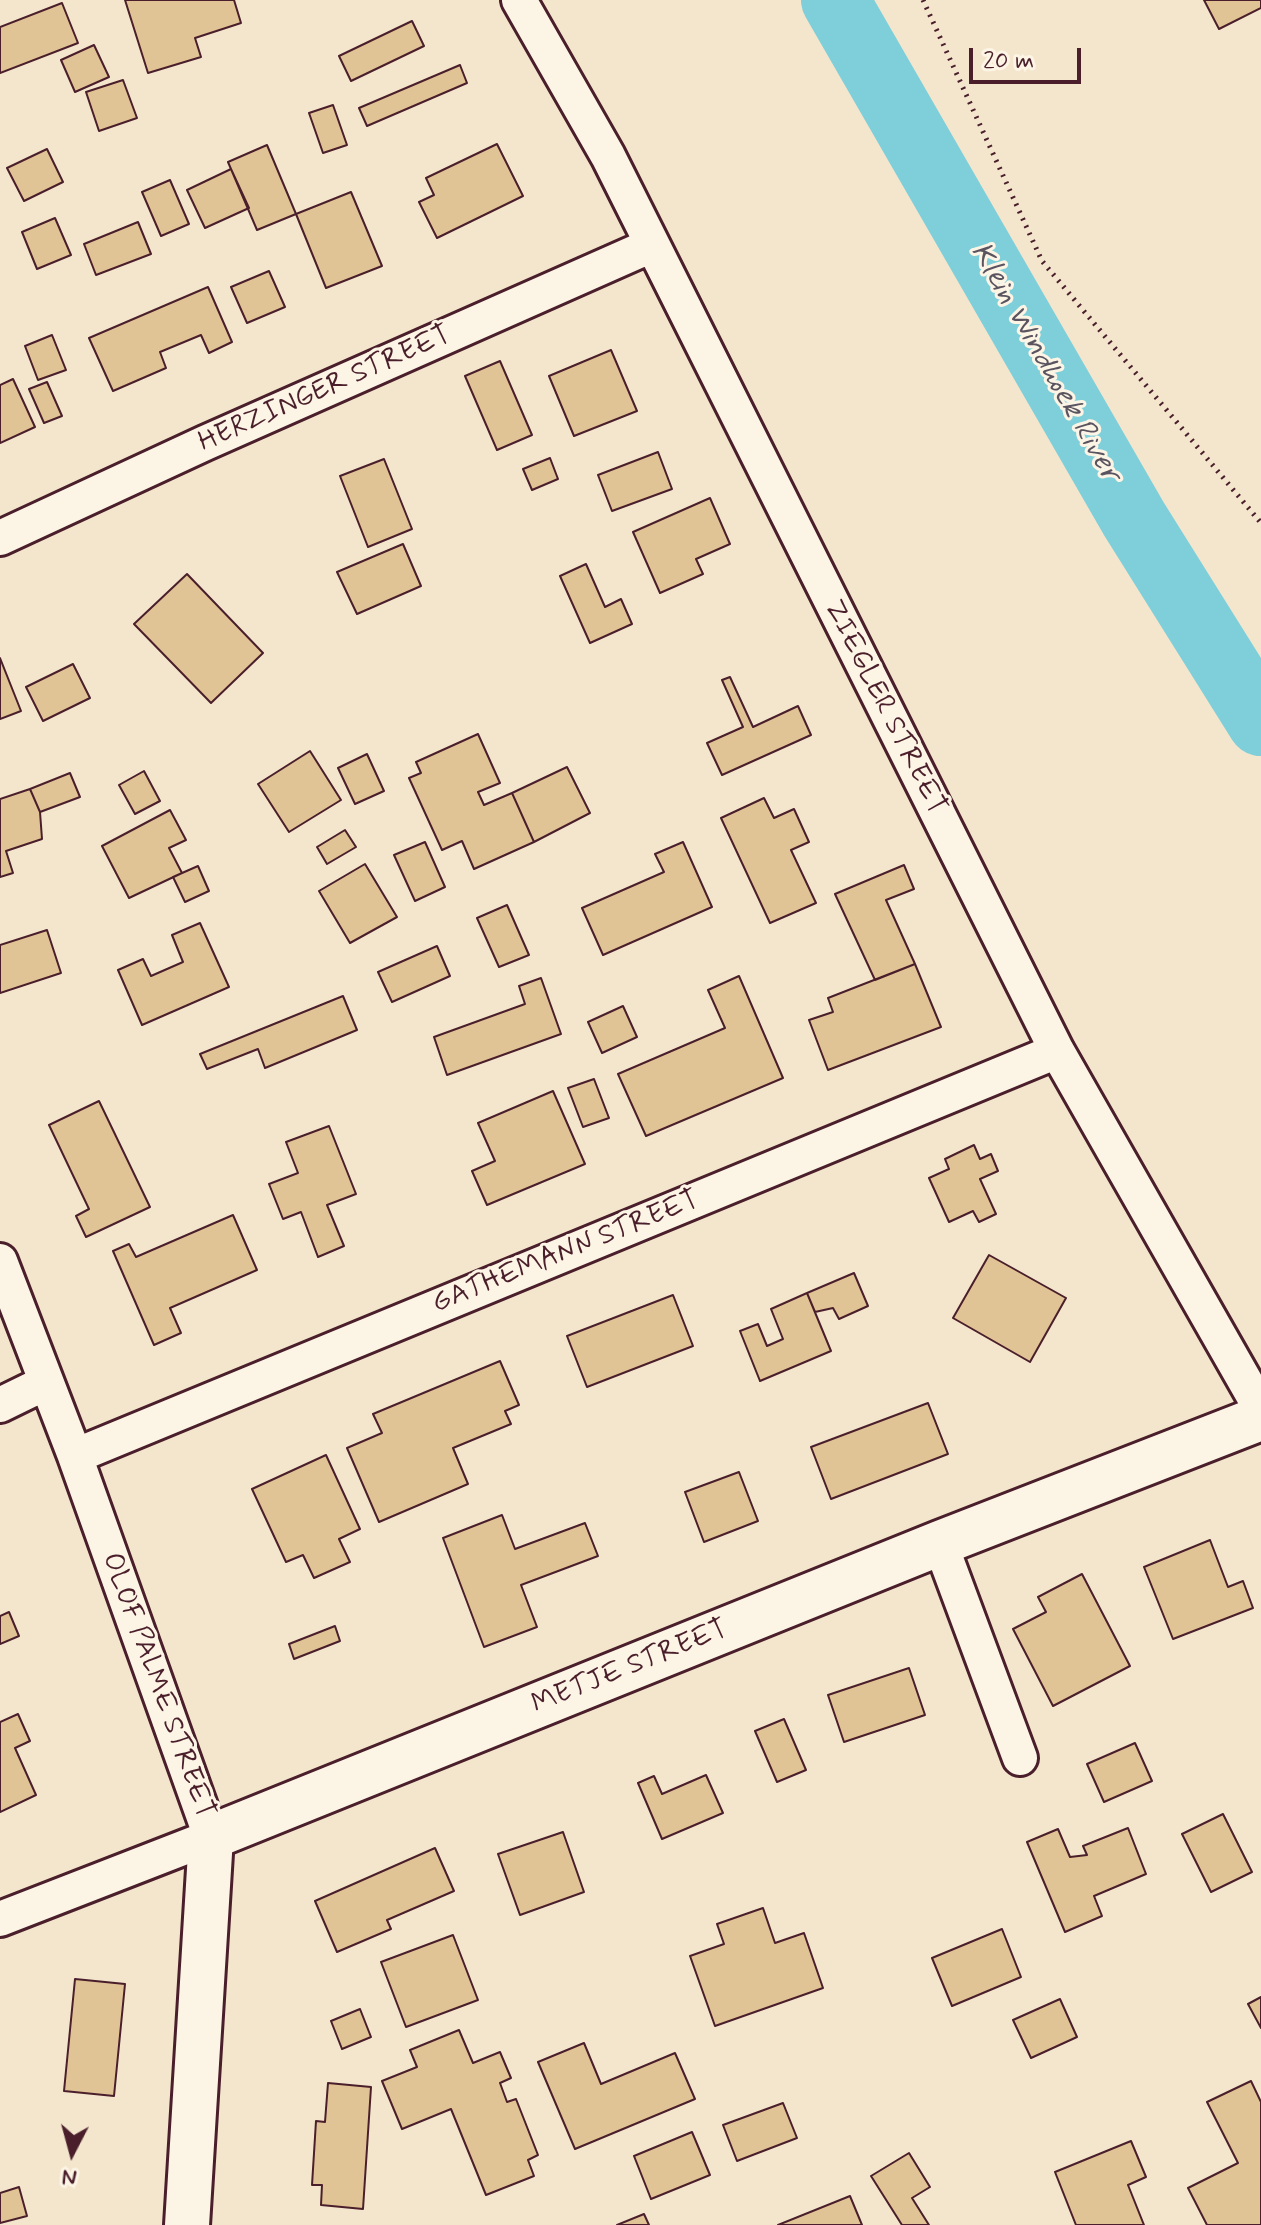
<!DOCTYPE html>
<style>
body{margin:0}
#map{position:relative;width:1261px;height:2225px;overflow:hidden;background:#f4e6cd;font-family:Mynerve,sans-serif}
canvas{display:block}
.north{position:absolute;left:32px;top:2113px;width:80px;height:80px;-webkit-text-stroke:6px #fcf5e5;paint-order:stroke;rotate:186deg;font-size:22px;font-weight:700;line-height:32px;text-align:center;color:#4a1f2b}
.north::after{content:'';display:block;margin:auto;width:28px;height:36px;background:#4a1f2b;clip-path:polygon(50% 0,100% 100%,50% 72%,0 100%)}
.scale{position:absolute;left:969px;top:48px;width:112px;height:36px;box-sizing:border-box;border:4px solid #4a1f2b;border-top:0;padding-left:10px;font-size:24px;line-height:28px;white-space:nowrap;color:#4a1f2b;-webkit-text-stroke:6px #fcf5e5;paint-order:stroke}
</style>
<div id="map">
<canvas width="1261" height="2225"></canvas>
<div class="north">N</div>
<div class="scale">20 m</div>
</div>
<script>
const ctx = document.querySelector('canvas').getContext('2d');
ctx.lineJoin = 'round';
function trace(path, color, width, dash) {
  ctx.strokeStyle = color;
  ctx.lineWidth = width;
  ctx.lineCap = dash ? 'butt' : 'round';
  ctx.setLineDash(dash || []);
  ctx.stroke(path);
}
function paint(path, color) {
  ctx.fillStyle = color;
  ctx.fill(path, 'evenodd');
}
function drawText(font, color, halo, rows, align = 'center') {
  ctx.font = font + ' Mynerve,sans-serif';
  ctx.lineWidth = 6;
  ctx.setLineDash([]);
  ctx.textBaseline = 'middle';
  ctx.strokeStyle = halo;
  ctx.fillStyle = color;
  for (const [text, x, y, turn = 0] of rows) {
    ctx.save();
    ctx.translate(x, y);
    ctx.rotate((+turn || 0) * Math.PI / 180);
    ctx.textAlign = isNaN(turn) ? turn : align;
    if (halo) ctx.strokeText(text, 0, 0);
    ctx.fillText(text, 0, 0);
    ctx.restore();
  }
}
trace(new Path2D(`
 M835 0 1134 519 1261 722`), '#7fcfda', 68);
const building = new Path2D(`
 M125 0H234L241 23 195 38 201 57 148 73Z
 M1204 0H1261V8L1219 29Z
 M62 3 78 43 0 73V27Z
 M412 21 424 46 351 81 339 56Z
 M94 45 109 77 75 92 61 60Z
 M460 65 467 83 367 126 359 108Z
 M123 80 137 118 99 131 86 92Z
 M333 105 347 145 323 153 309 113Z
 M497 144 523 196 437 238 419 202 434 195 426 178Z
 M267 145 296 214 257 230 228 162Z
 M47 149 63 182 24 201 7 168Z
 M231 169 249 208 205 228 187 190Z
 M170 180 189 224 161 236 142 192Z
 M351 192 382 266 326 288 296 214Z
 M55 218 71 255 37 269 22 232Z
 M138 222 151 254 96 275 84 244Z
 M269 271 285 307 247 323 231 287Z
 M208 287 232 342 209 353 201 335 160 352 166 368 113 391 89 338Z
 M52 335 66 370 38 380 25 346Z
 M611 350 637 411 574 436 549 376Z
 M500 361 532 435 497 450 465 376Z
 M13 379 35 427 0 443V385Z
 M47 382 62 416 44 423 29 389Z
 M658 452 672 489 612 511 598 475Z
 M550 458 558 479 532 490 523 469Z
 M384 459 412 529 368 547 340 476Z
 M710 498 730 544 696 559 703 574 660 593 633 532Z
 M403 544 421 586 357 614 337 572Z
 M586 564 605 607 621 599 632 624 590 643 560 576Z
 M187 574 263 653 211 703 134 624Z
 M0 658 21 711 0 719Z
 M73 664 90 698 43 721 26 687Z
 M730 677 753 727 798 706 811 735 722 775 707 743 743 727 722 680Z
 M478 734 500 783 478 792 484 805 512 793 534 842 474 869 462 841 442 850 409 778 421 773 416 762Z
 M310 751 341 800 289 832 258 784Z
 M367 754 384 791 355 804 338 768Z
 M567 767 590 813 534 842 512 793Z
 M144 771 160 801 135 814 119 785Z
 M70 773 80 797 40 812 30 789Z
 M30 789 40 812 42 839 6 851 13 873 0 877V799Z
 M764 798 774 818 794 809 809 842 791 850 816 903 770 923 721 818Z
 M170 810 186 840 169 848 182 873 129 898 102 846Z
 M345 830 356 847 327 864 317 847Z
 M425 842 445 887 415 901 394 855Z
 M683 842 712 907 603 955 582 908 664 872 655 854Z
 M365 864 397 917 350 943 319 891Z
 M904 865 914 889 886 900 915 964 875 980 835 894Z
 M198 866 209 891 185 902 173 877Z
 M507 905 529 955 499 967 477 918Z
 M200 923 229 987 142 1025 118 970 143 959 151 976 183 962 172 935Z
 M47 930 61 973 0 993V945Z
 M437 946 450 976 392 1002 378 972Z
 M915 964 941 1027 828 1070 809 1020 833 1012 828 998Z
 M739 976 783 1078 646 1136 618 1074 725 1028 708 990Z
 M541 978 561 1034 447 1075 434 1037 525 1004 519 986Z
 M343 996 357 1030 265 1068 258 1049 207 1069 200 1054Z
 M623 1006 637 1037 602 1053 588 1022Z
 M594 1079 609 1118 583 1127 568 1088Z
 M553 1091 585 1164 487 1205 472 1171 495 1161 478 1123Z
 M99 1101 150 1207 86 1237 76 1216 89 1209 49 1125Z
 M329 1126 356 1194 327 1205 344 1246 318 1257 301 1212 283 1219 269 1184 298 1173 286 1142Z
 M974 1145 980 1159 991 1154 998 1171 980 1179 996 1214 979 1222 973 1211 949 1222 929 1178 949 1169 945 1159Z
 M233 1215 257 1270 170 1308 181 1333 154 1345 113 1251 129 1244 136 1257Z
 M989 1255 1066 1298 1030 1362 953 1318Z
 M854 1273 868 1306 839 1319 833 1308 815 1312 807 1293Z
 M807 1293 831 1351 760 1381 740 1331 758 1324 767 1346 783 1339 771 1309Z
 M673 1295 693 1346 587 1387 567 1336Z
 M500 1361 519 1405 505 1411 511 1424 453 1448 468 1484 379 1522 347 1448 382 1433 373 1414Z
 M928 1403 948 1454 831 1499 811 1447Z
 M326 1455 360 1529 339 1539 350 1562 314 1578 303 1555 286 1562 252 1489Z
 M739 1472 758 1521 704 1542 685 1492Z
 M502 1515 515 1549 585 1523 598 1556 521 1585 537 1627 484 1647 443 1538Z
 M1210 1540 1228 1587 1243 1581 1253 1608 1173 1639 1144 1567Z
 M1082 1574 1130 1666 1053 1706 1013 1629 1046 1612 1038 1597Z
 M9 1612 19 1636 0 1644V1616Z
 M335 1626 340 1641 294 1659 289 1644Z
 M909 1668 925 1715 844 1742 828 1695Z
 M18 1714 30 1741 15 1748 36 1795 0 1812V1722Z
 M784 1719 806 1770 777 1782 755 1731Z
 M1135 1743 1152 1781 1104 1802 1087 1764Z
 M706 1775 723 1813 662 1839 638 1783 654 1776 662 1794Z
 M1223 1814 1252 1872 1211 1892 1182 1834Z
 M1128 1828 1146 1874 1094 1896 1102 1916 1065 1932 1027 1842 1058 1829 1070 1857 1087 1855 1083 1846Z
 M563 1832 584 1892 520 1915 498 1854Z
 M435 1848 454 1891 387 1920 391 1929 337 1952 315 1901Z
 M763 1908 775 1943 804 1933 823 1988 715 2026 690 1956 724 1944 717 1924Z
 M1002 1929 1021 1977 952 2006 932 1958Z
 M453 1935 478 2000 406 2027 381 1962Z
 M75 1979 125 1984 114 2096 64 2091Z
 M1261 1997V2028L1248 2004Z
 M1060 1999 1077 2037 1031 2058 1013 2020Z
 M360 2009 371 2037 342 2049 331 2021Z
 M459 2030 473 2063 500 2052 511 2078 500 2083 507 2102 516 2099 538 2155 528 2160 534 2176 486 2195 451 2109 402 2129 382 2081 417 2067 410 2050Z
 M584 2043 601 2084 675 2053 695 2099 575 2149 538 2062Z
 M1251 2081 1261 2102V2225H1207L1188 2188 1238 2163 1207 2102Z
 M328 2083 371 2087 363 2209 321 2205 322 2185H312L316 2121 325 2122Z
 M783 2103 797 2138 737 2161 723 2125Z
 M692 2132 710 2175 651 2199 634 2156Z
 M1131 2141 1146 2177 1128 2185 1144 2225H1076L1055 2172Z
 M909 2153 930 2187 912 2198 929 2225H902L871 2176Z
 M19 2187 27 2216 0 2223V2193Z
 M850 2196 862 2225H778Z
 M644 2214 649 2225H617Z`);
paint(building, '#e1c495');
trace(building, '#4a1f2b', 2);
const street = new Path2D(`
 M519 0 608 156 1057 1051 1261 1409
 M0 538 205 443 652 245
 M0 1261 75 1456 211 1837 0 1919
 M0 1405 45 1383
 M75 1456 1057 1051
 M940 1543 1020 1758`);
const secondary = new Path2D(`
 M187 2225 211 1837 940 1543 1261 1418`);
trace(street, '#4a1f2b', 40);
trace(secondary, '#4a1f2b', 50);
trace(new Path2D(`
 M923 0 1042 261 1261 523`), '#4a1f2b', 5, [2, 6]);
trace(street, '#fcf5e5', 34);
trace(secondary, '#fcf5e5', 44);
drawText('28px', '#4a1f2b', '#fcf5e5', [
 ["HERZINGER STREET",325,390,-24],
 ["ZIEGLER STREET",884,708,63],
 ["GATHEMANN STREET",566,1253,-22],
 ["METJE STREET",630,1668,-22],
 ["OLOF PALME STREET",157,1686,70]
]);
drawText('italic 30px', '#5a5460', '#fcf5e5', [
 ["Klein Windhoek River",1044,363,60]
]);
</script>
